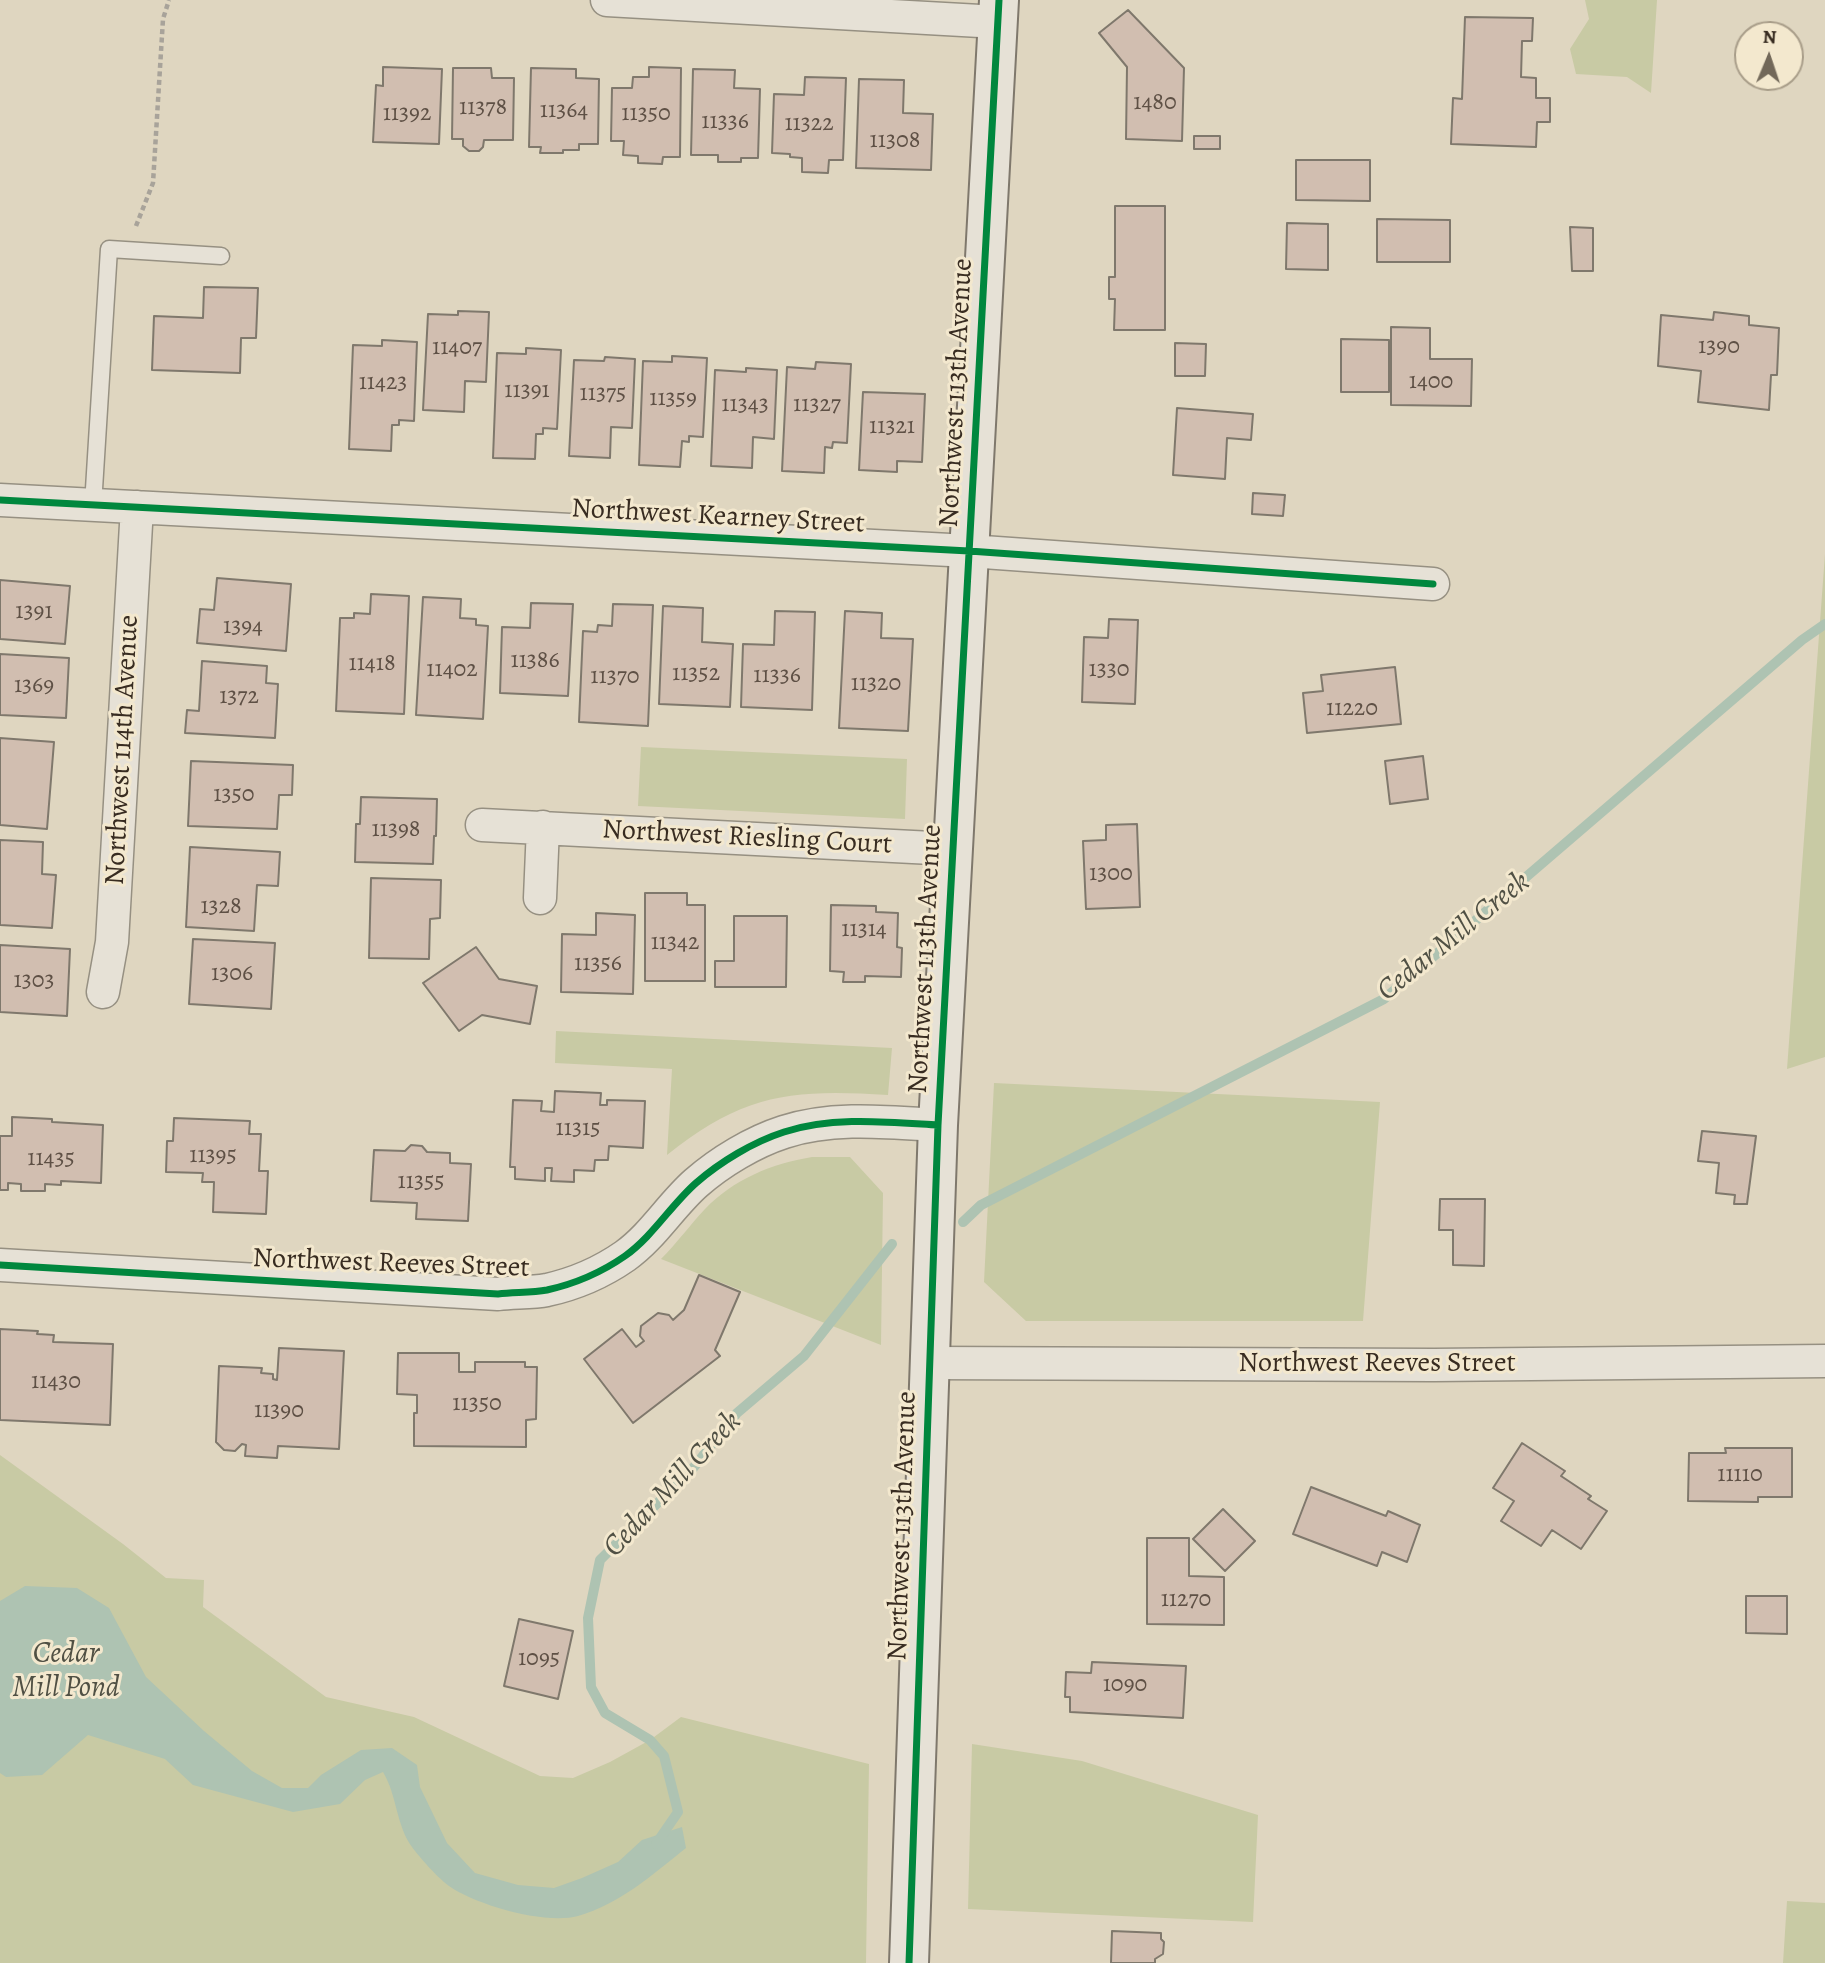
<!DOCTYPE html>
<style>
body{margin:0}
#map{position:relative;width:1825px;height:1963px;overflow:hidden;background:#dfd6c0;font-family:Alegreya,serif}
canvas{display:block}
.north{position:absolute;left:1734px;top:21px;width:70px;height:70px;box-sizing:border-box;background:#f3e8ce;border:2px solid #a89d89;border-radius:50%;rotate:2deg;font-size:19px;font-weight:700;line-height:28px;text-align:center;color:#382c21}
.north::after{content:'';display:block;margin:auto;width:24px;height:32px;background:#726859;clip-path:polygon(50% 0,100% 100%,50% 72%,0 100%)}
</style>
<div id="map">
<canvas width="1825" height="1963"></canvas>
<div class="north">N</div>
</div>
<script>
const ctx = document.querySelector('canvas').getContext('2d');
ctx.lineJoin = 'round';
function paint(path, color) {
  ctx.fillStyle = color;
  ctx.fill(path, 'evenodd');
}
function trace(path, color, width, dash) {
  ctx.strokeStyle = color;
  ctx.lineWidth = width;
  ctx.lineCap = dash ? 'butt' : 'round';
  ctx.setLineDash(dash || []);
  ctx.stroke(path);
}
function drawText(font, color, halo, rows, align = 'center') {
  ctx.font = font + ' Alegreya,serif';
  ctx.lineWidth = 6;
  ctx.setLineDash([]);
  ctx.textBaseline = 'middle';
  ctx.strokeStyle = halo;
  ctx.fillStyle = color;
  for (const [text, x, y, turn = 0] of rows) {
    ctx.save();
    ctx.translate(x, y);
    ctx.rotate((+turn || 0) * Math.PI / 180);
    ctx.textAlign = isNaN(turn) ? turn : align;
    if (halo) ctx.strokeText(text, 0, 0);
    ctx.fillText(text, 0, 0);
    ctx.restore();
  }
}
paint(new Path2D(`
 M1585 0H1657L1651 93 1627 77 1576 74 1570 49 1589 19Z
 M1825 554V1057L1787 1069Z
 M641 747 907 759 905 819 638 806Z
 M556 1031 892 1048 888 1095C793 1089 744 1093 667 1155L672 1069 555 1063Z
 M994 1083 1380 1102 1363 1321H1026L984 1282Z
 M812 1157H850L883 1193 881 1345 661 1259C677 1243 690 1225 705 1209 734 1179 771 1164 812 1157Z
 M0 1455 123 1544 166 1578 204 1580 203 1607 326 1697 414 1717 540 1776 573 1778 610 1762 650 1740 681 1717 869 1764 866 1963H0Z
 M972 1744 1082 1761 1258 1815 1253 1922 968 1909Z
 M1787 1901 1825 1903V1963H1783Z`), '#c8caa4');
paint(new Path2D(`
 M25 1586 77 1588 109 1608 146 1677 204 1731 252 1771 282 1788H308L321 1775 361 1750 392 1748 417 1765 420 1787 447 1843 475 1873 518 1885 554 1888 582 1878 618 1862 642 1840 682 1827 686 1848C652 1875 620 1904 578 1916 545 1925 476 1905 449 1886 438 1878 420 1858 412 1847 396 1825 397 1795 383 1772L365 1780 340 1804 293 1812 193 1785 165 1759 88 1735 42 1775 6 1777 0 1773V1601Z`), '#aec3b2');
trace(new Path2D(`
 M963 1222 981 1205 1384 999 1802 640 1825 624
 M656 1844 678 1812 664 1756 650 1740 605 1713 591 1687 588 1618 600 1560 694 1467 737 1413 804 1356 892 1244`), '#aec3b2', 10);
const building = new Path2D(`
 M1128 10 1184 68 1182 141 1126 139 1127 67 1099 33Z
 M1465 17 1533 18 1532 41H1522L1521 77 1536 78V98H1550V122H1537L1536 147 1451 144 1453 98 1462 99Z
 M383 67 442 69 439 144 373 142 376 85 383 86Z
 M649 67 681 68 680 157H663L662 164 638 163V156L623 155 624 141H611L612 88H632L633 77H649Z
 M453 68H491L492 78H514L513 140H484L483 147 479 151H469L463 146V139H452Z
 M531 68 576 69V78L599 79 598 144H579V150H563V153H540L541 147H529Z
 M693 69 735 70 734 88 760 89 758 158H741V162H718V155H691Z
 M805 77 846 78 843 160H829L828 173 802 172V158L790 157V154L772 153 774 94 804 95Z
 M859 79 904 80 903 113 933 114 931 170 856 168Z
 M1194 136H1220V149H1194Z
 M1296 160H1370V201L1296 200Z
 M1115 206H1165V330H1114L1115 299H1109V277H1115Z
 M1377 219 1450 220V262H1377Z
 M1287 223 1328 224V270L1286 269Z
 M1570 227 1593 228V271H1572Z
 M204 287 258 288 256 338H241L240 373 152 370 154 316 203 318Z
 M458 311 489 312 486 382 465 381 464 412 423 410 428 314 458 315Z
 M1714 312 1749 316V325L1779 328 1777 375H1771L1769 410 1698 402 1701 371 1658 366 1661 315 1713 320Z
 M1391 327 1430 328V359H1472L1471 406 1391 405Z
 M1341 339 1389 340V392H1341Z
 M382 340 417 342 414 421 399 420V425H392L391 451 349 449 353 345 382 346Z
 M1175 343 1206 344 1205 376H1175Z
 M526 348 561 350 557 429 543 428V434H536L535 459 493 458 497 353 526 354Z
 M672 356 707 358 703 437 689 436V442L682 441 680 467 639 465 643 361 672 362Z
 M605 357 635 359 632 428 611 427 610 458 569 456 574 360 604 361Z
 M816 362 851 364 847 443 833 442 832 448 825 447 824 473 782 471 787 367 815 369Z
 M746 368 777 370 774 439 753 437 752 468 711 466 715 370 746 372Z
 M863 392 925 394 922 462 897 461V472L859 470Z
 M1177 408 1253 414 1251 440 1227 438 1225 479 1173 475Z
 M1253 493 1285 495 1283 516 1252 514Z
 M217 578 291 584 286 651 197 643 200 609 214 610Z
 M0 580 70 586 65 644 0 639Z
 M371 594 409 596 404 714 336 711 340 618H354V613L370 614Z
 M423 597 461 599 460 618 476 619V625L488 626 483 719 416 715Z
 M531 603 573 604 568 696 500 693 502 627 530 628Z
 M613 604 653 605 648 726 579 722 583 631 597 632 598 625 612 626Z
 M663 606 703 608 702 642 733 644 730 707 659 704Z
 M775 611 815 612 812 710 741 707 743 644 774 645Z
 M845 611 882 613 881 638 913 639 908 731 839 728Z
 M1109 619 1138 620 1135 704 1082 702 1084 637 1108 638Z
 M0 654 69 658 66 718 0 715Z
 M202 661 267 666 266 683 278 684 275 738 185 733 187 710 199 711Z
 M1395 667 1401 724 1307 733 1303 693 1323 691 1321 675Z
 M0 738 54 742 47 829 0 825Z
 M1423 756 1428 799 1390 804 1385 761Z
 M191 761 293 765 292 795H279L277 829 188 826Z
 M361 797 437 799 436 836H434L433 864 355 862 356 824H360Z
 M1137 824 1140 907 1086 909 1083 841 1106 840V825Z
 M0 840 43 842 42 874 56 875 52 928 0 925Z
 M190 847 280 852 278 886 257 885 254 931 186 927Z
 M371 878 441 880 440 918 430 919 429 959 369 958Z
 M645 893H687V905H705V981H645Z
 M831 905 876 906V912L898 913 897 947 902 948 901 977 865 976V982H843L844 972 830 971Z
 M596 913 635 915 633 994 561 992 562 934 596 935Z
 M734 916H787L786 987H715V961H734Z
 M193 939 275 943 271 1009 189 1004Z
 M0 945 70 949 67 1016 0 1012Z
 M476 947 499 979 537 986 530 1024 482 1015 459 1031 423 983Z
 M555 1091 601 1093 600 1105H607V1100L645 1101 643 1148 609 1146 608 1160H595L594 1171 574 1170V1182L551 1181 552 1168H545V1181L515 1179V1167H510L513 1100 542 1101 541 1111 554 1112Z
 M12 1117 52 1119V1122L103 1125 101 1183 61 1181V1185L45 1184V1191H21V1184L8 1183V1190H0V1136H12Z
 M174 1118 250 1121 249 1134H261L259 1171H268L266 1214 213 1212 214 1182H202L203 1173 166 1172 167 1141H173Z
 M1702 1131 1756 1136 1747 1204H1734L1735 1195 1716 1193 1719 1163 1698 1161Z
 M411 1145 422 1146 427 1152 450 1153V1163L471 1164 468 1221 416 1219 417 1203 371 1201 374 1150 405 1151Z
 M1440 1199H1485L1484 1266 1453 1265V1230H1439Z
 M699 1275 740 1292 715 1350 720 1356 633 1423 584 1359 622 1329 636 1347 644 1341 640 1336 641 1326 658 1313 669 1315 673 1320 684 1310Z
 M0 1329 38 1331 37 1334 54 1335 53 1342 113 1344 110 1425 0 1420Z
 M279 1348 344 1351 339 1449 278 1446 277 1458 245 1456 246 1445 242 1444 235 1451 224 1450 216 1442 219 1366 262 1368 261 1373 273 1374V1379L277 1380Z
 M398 1353H459V1372H475V1362H525V1367H537L536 1419 526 1420V1447L414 1446V1413H417V1395L397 1394Z
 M1522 1443 1565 1471 1561 1476 1591 1496 1588 1499 1607 1511 1581 1549 1552 1530 1541 1546 1501 1521 1514 1501 1493 1488Z
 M1725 1448H1792V1497H1758V1502L1688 1501 1689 1453H1726Z
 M1311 1487 1386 1516 1388 1511 1420 1525 1407 1562 1382 1552 1377 1566 1293 1534Z
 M1223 1509 1255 1541 1225 1571 1193 1539Z
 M1147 1538H1189V1576L1224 1577V1625L1147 1624Z
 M1746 1596H1787V1634L1746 1633Z
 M519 1619 573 1631 558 1699 504 1686Z
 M1092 1662 1186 1666 1183 1718 1070 1712V1697H1065L1066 1672 1091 1673Z
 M1112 1931 1161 1933V1939L1164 1942 1163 1954 1155 1959V1963H1111Z`);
paint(building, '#d1beb0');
trace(building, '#7f786c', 2);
const lane = new Path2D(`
 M93 505 109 249 221 256`);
const street = new Path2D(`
 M607 0 998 22
 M0 500 969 551 1433 584
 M482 825 952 849
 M540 898 543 827
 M103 992 112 942 137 507
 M0 1265 498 1294C514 1292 531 1293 547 1290 574 1284 602 1272 625 1256 653 1236 671 1205 696 1183 720 1162 753 1142 784 1132 832 1116 888 1122 938 1125
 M930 1363 1434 1365 1825 1361`);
const secondary = new Path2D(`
 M909 1963 938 1125 999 0`);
trace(lane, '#969082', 19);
trace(street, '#969082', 35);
trace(secondary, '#7f786c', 42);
trace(new Path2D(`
 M136 226 153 183 163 19 169 0`), '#a8a39a', 4.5, [5, 3.5]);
trace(lane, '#e6e1d6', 16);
trace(street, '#e6e1d6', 32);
trace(secondary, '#e6e1d6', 38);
trace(new Path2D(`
 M0 500 969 551 1433 584
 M0 1265 498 1294C514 1292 531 1293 547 1290 574 1284 602 1272 625 1256 653 1236 671 1205 696 1183 720 1162 753 1142 784 1132 832 1116 888 1122 938 1125
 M909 1963 938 1125 999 0`), '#00873e', 7);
drawText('24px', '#5e5045', null, [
 ["1480",1155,103],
 ["11378",483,108],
 ["11364",564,111],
 ["11392",407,114],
 ["11350",646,114],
 ["11336",725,122],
 ["11322",809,124],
 ["11308",895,141],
 ["1390",1719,347],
 ["11407",457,348],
 ["1400",1431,382],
 ["11423",383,383],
 ["11391",527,391],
 ["11375",603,394],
 ["11359",673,399],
 ["11343",745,405],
 ["11327",817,405],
 ["11321",892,427],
 ["1391",34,612],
 ["1394",243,627],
 ["11386",535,661],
 ["11418",372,664],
 ["11402",452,670],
 ["1330",1109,670],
 ["11352",696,674],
 ["11336",777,676],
 ["11370",615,677],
 ["11320",876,684],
 ["1369",34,686],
 ["1372",239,697],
 ["11220",1352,709],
 ["1350",234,795],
 ["11398",396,830],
 ["1300",1111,874],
 ["1328",221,907],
 ["11314",864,930],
 ["11342",675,943],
 ["11356",598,964],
 ["1306",232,974],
 ["1303",34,981],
 ["11315",578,1129],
 ["11395",213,1156],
 ["11435",51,1159],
 ["11355",421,1182],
 ["11430",56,1382],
 ["11350",477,1404],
 ["11390",279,1411],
 ["11110",1740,1475],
 ["11270",1186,1600],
 ["1095",539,1659],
 ["1090",1125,1685]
]);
drawText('28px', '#382c21', '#f3e8ce', [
 ["Northwest 113th Avenue",957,393,-87],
 ["Northwest Kearney Street",718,517,3],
 ["Northwest 114th Avenue",123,750,-87],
 ["Northwest Riesling Court",747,838,3],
 ["Northwest 113th Avenue",926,959,-87],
 ["Northwest Reeves Street",391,1264,2],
 ["Northwest Reeves Street",1377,1364],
 ["Northwest 113th Avenue",903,1526,-88]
]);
drawText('italic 30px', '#505044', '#f3e8ce', [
 ["Cedar Mill Creek",1454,937,-39],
 ["Cedar Mill Creek",673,1485,-47],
 ["Cedar",66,1655],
 ["Mill Pond",66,1689]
]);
</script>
